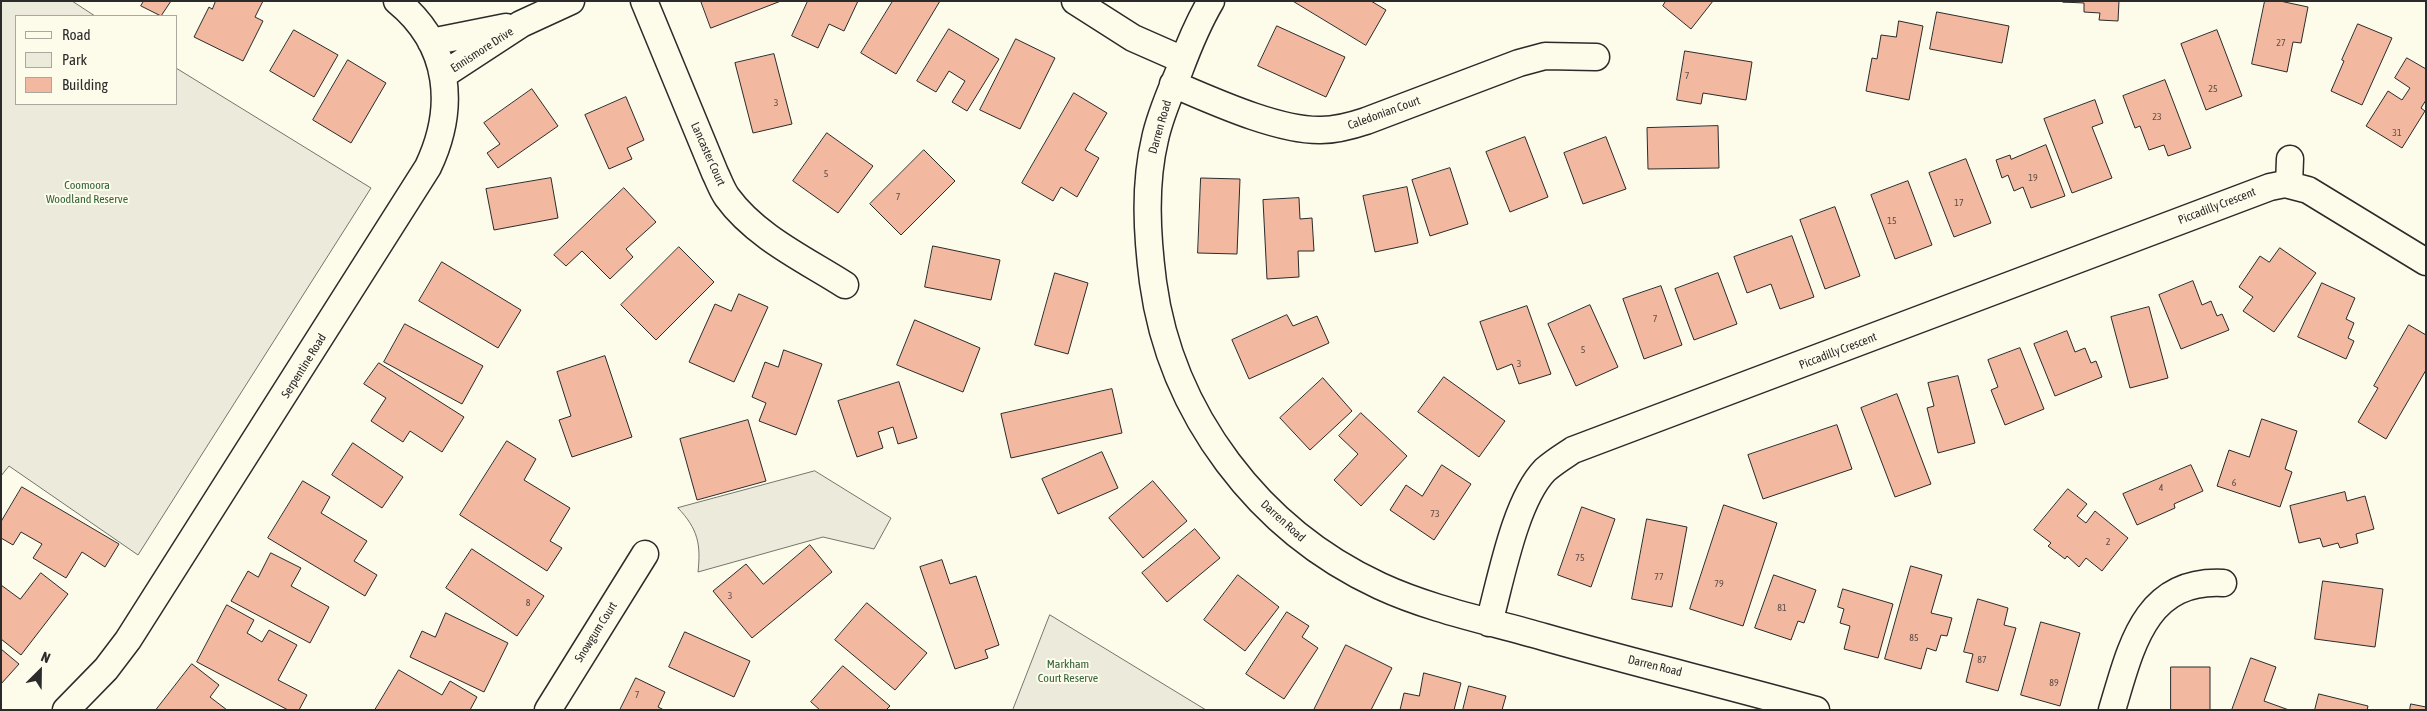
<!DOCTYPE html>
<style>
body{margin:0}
#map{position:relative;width:2427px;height:711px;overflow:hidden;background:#fdfbea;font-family:"Asap Condensed",sans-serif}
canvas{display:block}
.frame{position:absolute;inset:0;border:2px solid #2b2b2b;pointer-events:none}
.legend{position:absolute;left:15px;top:15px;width:162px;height:90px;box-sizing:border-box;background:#fdfbea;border:1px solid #a9a89e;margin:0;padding:6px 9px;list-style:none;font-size:15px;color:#2b2b2b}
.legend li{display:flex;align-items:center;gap:10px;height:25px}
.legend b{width:25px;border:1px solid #a9a89e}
.north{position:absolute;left:15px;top:646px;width:50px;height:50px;-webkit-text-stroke:4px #fdfbea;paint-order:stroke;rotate:23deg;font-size:14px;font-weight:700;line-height:20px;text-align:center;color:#2b2b2b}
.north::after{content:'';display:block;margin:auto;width:18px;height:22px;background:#2b2b2b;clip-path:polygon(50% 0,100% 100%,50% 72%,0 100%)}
</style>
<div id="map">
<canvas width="2427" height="711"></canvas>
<div class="frame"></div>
<ul class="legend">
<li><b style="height:6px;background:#fdfbea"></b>Road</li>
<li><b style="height:14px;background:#ecebdb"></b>Park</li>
<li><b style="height:14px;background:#f2b8a0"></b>Building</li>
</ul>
<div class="north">N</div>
</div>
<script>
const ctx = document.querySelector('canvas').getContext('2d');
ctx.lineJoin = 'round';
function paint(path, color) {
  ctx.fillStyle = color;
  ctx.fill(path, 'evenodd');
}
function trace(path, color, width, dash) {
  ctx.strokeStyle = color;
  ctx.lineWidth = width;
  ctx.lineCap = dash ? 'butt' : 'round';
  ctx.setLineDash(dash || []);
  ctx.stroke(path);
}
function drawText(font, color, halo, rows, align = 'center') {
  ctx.font = font + ' "Asap Condensed",sans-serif';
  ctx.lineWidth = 4;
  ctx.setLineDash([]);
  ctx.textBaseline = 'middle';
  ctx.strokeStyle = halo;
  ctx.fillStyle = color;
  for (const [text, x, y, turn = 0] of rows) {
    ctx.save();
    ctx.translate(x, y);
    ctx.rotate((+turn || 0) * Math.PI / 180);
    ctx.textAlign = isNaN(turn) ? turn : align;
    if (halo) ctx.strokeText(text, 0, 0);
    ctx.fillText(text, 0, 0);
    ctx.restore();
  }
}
const green = new Path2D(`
 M1 1H72L95 16H16V104H176V68L371 188 138 555 9 466 1 476Z
 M815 471 891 518 874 549 823 537 698 572C701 544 698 529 678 508Z
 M1050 615 1206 710H1013Z`);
paint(green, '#ecebdb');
trace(green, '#74746e', 1);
const building = new Path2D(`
 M144 1H171L161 16 141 6Z
 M216 1H263L255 17 263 21 243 61 194 37 209 7 212 9Z
 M701 1H781L711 28Z
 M808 1H858L844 31 829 24 818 48 792 36Z
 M893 1H940L896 74 861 53Z
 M1293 1H1371L1386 10 1366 45Z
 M1666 1H1713L1691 29 1663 6Z
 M2119 1 2118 21 2099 20 2100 13 2084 12V3L2063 2Z
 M2265 1H2280L2308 7 2301 43 2293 42 2287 72 2252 64Z
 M1937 12 2009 26 2002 63 1930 49Z
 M1899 21 1923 26 1909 100 1866 91 1872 58 1877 59 1881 35 1896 37Z
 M2358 24 2392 38 2362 105 2331 91 2344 61 2342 60Z
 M1277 26 1345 57 1326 97 1258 66Z
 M949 29 999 59 967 111 952 102 965 81 949 71 936 92 917 81Z
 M294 30 338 55 314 97 270 71Z
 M2217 30 2242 96 2206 110 2181 44Z
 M1016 39 1055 58 1020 129 980 110Z
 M1685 51 1752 62 1746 100 1703 93 1701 104 1677 100Z
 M774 54 792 124 753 133 735 63Z
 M2407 58 2426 69V100L2421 108 2425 111 2402 148 2366 126 2388 91 2402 100 2410 88 2395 78Z
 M348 60 386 83 351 143 313 120Z
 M2165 80 2191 148 2168 156 2164 145 2149 150 2140 126 2135 128 2123 96Z
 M532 89 558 126 498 168 487 153 500 144 484 123Z
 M1074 93 1107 113 1085 150 1099 158 1077 197 1061 187 1053 201 1022 183Z
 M626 97 644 140 627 148 632 159 609 169 585 115Z
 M2095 100 2103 123 2092 127 2112 178 2072 193 2044 119Z
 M1718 126 1719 168 1648 169 1647 128Z
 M827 133 873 166 838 213 793 181Z
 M1525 137 1548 197 1510 212 1486 152Z
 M1606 137 1626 189 1583 204 1564 153Z
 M2046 145 2065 196 2031 208 2023 187 2014 191 2008 175 2002 178 1996 160 2010 155 2011 159Z
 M924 150 955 181 901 235 870 204Z
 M1966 159 1991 223 1954 237 1929 173Z
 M1450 168 1468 224 1430 236 1412 180Z
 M551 178 558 218 494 230 486 189Z
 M1201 178 1240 179 1237 254 1198 253Z
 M1908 181 1932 245 1895 259 1871 195Z
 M1407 187 1418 243 1375 252 1363 196Z
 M624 188 656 222 626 249 633 257 610 279 582 251 566 266 554 255Z
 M1299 198 1300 219 1312 218 1314 251H1298L1299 277 1267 279 1263 200Z
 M1835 207 1860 276 1825 289 1800 220Z
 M1792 236 1814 297 1780 309 1771 284 1747 293 1734 257Z
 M933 246 1000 260 991 300 925 287Z
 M679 247 714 282 656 340 621 305Z
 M2280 248 2316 273 2274 332 2243 311 2253 297 2239 287 2260 256 2269 262Z
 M442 262 521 310 498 348 419 301Z
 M1055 273 1088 283 1068 354 1035 345Z
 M1718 273 1737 324 1694 340 1675 289Z
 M2193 281 2202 305 2211 301 2217 316 2222 314 2229 330 2181 349 2159 295Z
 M2322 283 2355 298 2346 319 2354 323 2348 338 2354 341 2346 359 2298 337Z
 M1661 286 1682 345 1644 359 1623 299Z
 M739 294 768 307 734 382 689 362 715 304 731 311Z
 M1590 305 1618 367 1576 386 1548 324Z
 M1527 306 1551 374 1519 384 1512 364 1497 370 1480 322Z
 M2149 307 2168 378 2130 388 2111 317Z
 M1287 315 1293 326 1317 316 1329 343 1249 379 1232 340Z
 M915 320 980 348 963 392 897 365Z
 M405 324 483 366 462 404 384 362Z
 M2409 325 2426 335V370L2386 439 2358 422 2378 388 2374 386Z
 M2067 331 2075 352 2085 348 2091 363 2096 361 2102 377 2055 396 2034 344Z
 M2020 348 2044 409 2005 425 1991 390 1998 387 1988 360Z
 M784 350 822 364 796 435 759 421 766 403 752 397 765 362 778 367Z
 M605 356 632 437 572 457 559 420 571 416 557 372Z
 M379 363 464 417 442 452 410 431 403 442 371 421 386 398 364 384Z
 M1958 376 1975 443 1938 453 1927 408 1934 406 1928 383Z
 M1444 377 1505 421 1479 457 1418 412Z
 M1323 378 1352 411 1310 450 1280 418Z
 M899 382 917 438 898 444 893 427 878 432 883 448 857 457 838 401Z
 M1112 389 1122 433 1011 458 1001 414Z
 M1897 394 1931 484 1895 497 1861 408Z
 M1361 413 1407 456 1361 506 1334 480 1358 454 1339 436Z
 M2262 419 2297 431 2285 469 2292 472 2280 507 2217 486 2229 450 2249 457Z
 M748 420 766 481 697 500 680 439Z
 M1837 425 1852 469 1763 499 1748 455Z
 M507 441 536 459 524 480 570 508 550 541 562 548 547 571 460 515Z
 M353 443 403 477 382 508 332 475Z
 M1102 452 1118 488 1058 514 1042 479Z
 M1442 465 1471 484 1434 540 1390 510 1406 485 1422 496Z
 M2191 465 2203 491 2174 504 2175 508 2137 525 2123 494Z
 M303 481 330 497 321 513 367 541 354 561 377 575 365 596 268 538Z
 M1153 481 1187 521 1143 558 1109 518Z
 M22 487 119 544 105 567 82 552 66 578 33 558 42 544 21 532 13 545 1 538V522Z
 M2068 489 2087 504 2077 516 2086 523 2095 511 2128 538 2102 571 2086 558 2079 567 2067 556 2065 559 2048 546 2051 543 2034 530Z
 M2345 492 2347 501 2365 496 2374 529 2356 534 2358 543 2340 548 2338 543 2323 547 2320 538 2299 543 2290 506Z
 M1724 505 1777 523 1743 626 1690 609Z
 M1582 507 1615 519 1591 587 1558 575Z
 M1647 519 1687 527 1672 607 1632 599Z
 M1195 529 1220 558 1167 602 1142 573Z
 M810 545 832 572 752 638 713 591 746 564 763 584Z
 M472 549 544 596 517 636 446 588Z
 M271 553 301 568 291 586 329 607 310 643 231 601 248 571 258 577Z
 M942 560 950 584 976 576 999 645 985 650 988 658 955 669 920 567Z
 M1911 566 1942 575 1931 613 1952 618 1947 636 1941 635 1936 651 1927 648 1921 669 1885 659Z
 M41 573 68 594 21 655 1 639V585L20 599Z
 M1238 575 1279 607 1245 651 1204 620Z
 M1774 575 1816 590 1804 623 1798 621 1791 640 1755 628Z
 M2323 581 2383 589 2375 647 2315 639Z
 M1843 589 1893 604 1878 658 1844 649 1850 626 1840 623 1844 609 1838 607Z
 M1978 599 2008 608 2004 625 2016 628 1998 691 1966 682 1973 654 1964 652Z
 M867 603 927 653 895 690 835 640Z
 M227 605 254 620 247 633 262 642 269 630 297 645 278 680 307 695 299 710H288L197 662Z
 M1287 612 1309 626 1302 637 1318 648 1284 699 1246 674Z
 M446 613 508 643 484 692 410 657 422 631 435 637Z
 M2041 622 2080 633 2060 706 2021 695Z
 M685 632 750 661 734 697 669 667Z
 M1346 645 1392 668 1371 710H1314Z
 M1 649 19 664 1 684Z
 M2251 658 2276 667 2264 701 2289 710H2232Z
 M192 664 219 685 210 697 227 710H156Z
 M843 666 890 706 886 710H820L811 702Z
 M2171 667H2210V710H2171Z
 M399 670 442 695 450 681 477 697 470 710H375Z
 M1424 673 1461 683 1454 710H1400L1404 693 1419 696Z
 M636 678 665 692 658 707 664 710H620Z
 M1469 686 1506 696 1502 710H1463Z
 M2319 694 2368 706 2367 710H2315Z
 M2411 704 2426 707V710H2410Z`);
paint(building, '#f2b8a0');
trace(building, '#2b2b2b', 1);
const minor = new Path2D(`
 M644 1 715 173C719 181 722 190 727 197 756 237 806 260 845 285
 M1075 1 1133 38 1183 60
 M1211 1C1198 23 1189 45 1180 69 1171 91 1160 115 1155 139 1144 185 1147 235 1153 282 1171 414 1259 530 1380 586 1432 610 1489 621 1544 637 1635 663 1726 685 1816 710
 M431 42 506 27
 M443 75 521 24 571 1
 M1173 84C1213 101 1278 131 1321 130 1337 130 1351 126 1366 121L1519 63 1545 56 1596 57
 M2289 185 2290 159
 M1489 623C1501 579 1515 501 1545 470 1554 462 1564 456 1573 450L2270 187 2285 184 2308 190 2426 262
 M66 710 106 669 128 640 428 167C456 108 451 45 397 1
 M548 710 645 554
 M2112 710C2131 648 2144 579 2223 583`);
trace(minor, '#2b2b2b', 29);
trace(minor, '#fdfbea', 26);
drawText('10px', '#5d4e48', null, [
 ["27",2281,43],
 ["7",1687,76],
 ["25",2213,89],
 ["3",776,103],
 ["23",2157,117],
 ["31",2397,133],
 ["5",826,174],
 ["19",2033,178],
 ["7",898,197],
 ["17",1959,203],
 ["15",1892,221],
 ["7",1655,319],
 ["5",1583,350],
 ["3",1519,364],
 ["6",2234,483],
 ["4",2161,488],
 ["73",1435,514],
 ["2",2108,542],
 ["75",1580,558],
 ["77",1659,577],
 ["79",1719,584],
 ["3",730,596],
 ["8",528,603],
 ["81",1782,608],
 ["85",1914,638],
 ["87",1982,660],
 ["89",2054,683],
 ["7",637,695]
]);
drawText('12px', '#2b2b2b', '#fdfbea', [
 ["Ennismore Drive",482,50,-33],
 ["Caledonian Court",1384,113,-20],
 ["Darren Road",1160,127,-74],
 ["Lancaster Court",708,154,66],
 ["Piccadilly Crescent",2217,206,-21],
 ["Piccadilly Crescent",1838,351,-21],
 ["Serpentine Road",304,366,-58],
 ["Darren Road",1283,521,42],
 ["Snowgum Court",596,632,-58],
 ["Darren Road",1655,666,14]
]);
drawText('12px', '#34623c', '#fdfbea', [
 ["Coomoora",87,185],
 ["Woodland Reserve",87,199],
 ["Markham",1068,664],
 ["Court Reserve",1068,678]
]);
</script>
